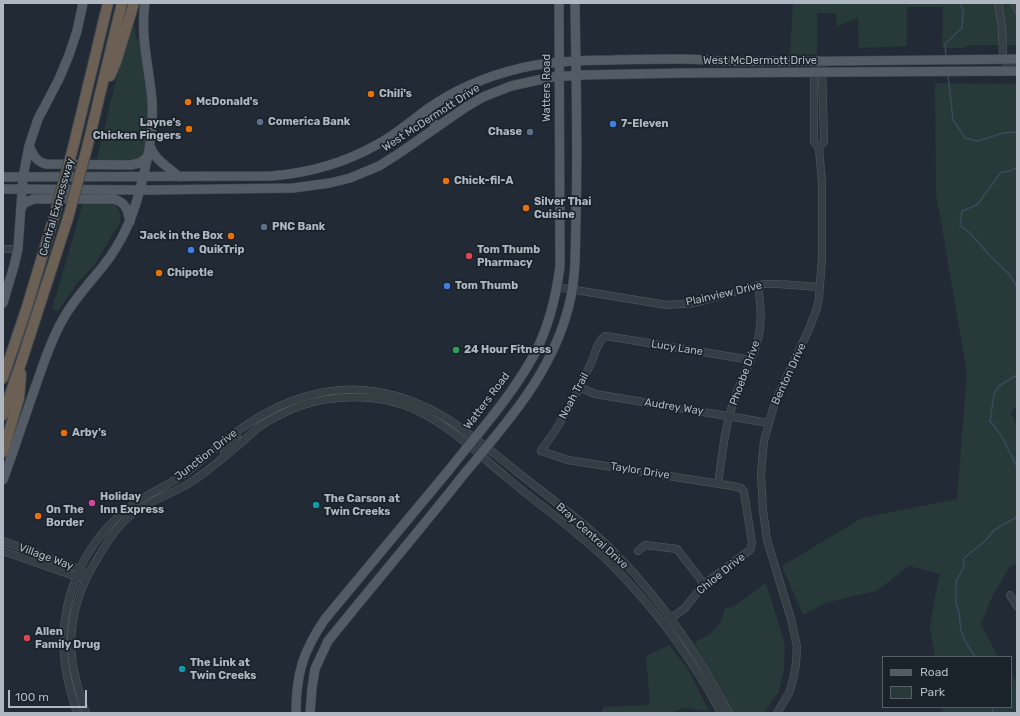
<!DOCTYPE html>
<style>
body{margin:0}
#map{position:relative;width:1020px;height:716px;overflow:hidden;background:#222b35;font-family:Rubik,sans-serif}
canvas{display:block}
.frame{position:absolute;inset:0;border:4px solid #afb8c2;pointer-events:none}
.legend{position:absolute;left:882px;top:656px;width:130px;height:52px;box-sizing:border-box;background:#1a222a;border:1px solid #565e67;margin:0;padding:5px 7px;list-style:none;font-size:12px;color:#afb8c2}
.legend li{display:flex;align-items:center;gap:8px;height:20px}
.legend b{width:20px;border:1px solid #565e67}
.scale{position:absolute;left:8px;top:690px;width:79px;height:18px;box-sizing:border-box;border:2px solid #afb8c2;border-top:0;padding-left:5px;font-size:12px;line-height:14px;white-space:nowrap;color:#afb8c2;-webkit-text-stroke:3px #1a222a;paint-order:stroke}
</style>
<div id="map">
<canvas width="1020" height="716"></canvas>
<div class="frame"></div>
<ul class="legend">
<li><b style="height:5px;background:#535c65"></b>Road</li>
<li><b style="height:11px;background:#273938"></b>Park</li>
</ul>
<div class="scale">100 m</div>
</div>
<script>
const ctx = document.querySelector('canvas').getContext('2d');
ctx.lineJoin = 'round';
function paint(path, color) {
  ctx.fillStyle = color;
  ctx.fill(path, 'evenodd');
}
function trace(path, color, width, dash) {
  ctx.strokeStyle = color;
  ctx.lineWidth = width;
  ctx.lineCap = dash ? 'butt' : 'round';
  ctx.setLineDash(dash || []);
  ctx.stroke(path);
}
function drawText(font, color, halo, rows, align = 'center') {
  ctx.font = font + ' Rubik,sans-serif';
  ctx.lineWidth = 3.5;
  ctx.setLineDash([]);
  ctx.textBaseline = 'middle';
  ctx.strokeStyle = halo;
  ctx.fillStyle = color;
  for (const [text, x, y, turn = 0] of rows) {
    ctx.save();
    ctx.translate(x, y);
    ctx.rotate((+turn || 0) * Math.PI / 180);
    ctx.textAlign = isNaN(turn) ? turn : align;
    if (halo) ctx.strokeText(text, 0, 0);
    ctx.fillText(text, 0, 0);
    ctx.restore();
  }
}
paint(new Path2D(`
 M793 3H1017V45H970L963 48H942L943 7H907V46L859 48 858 18 837 26 836 13H817V54L790 56Z
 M129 26 135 27 136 39H140C145 70 159 135 138 161L96 162Z
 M935 83 1017 84V404L1011 413 1017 425V563L1010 566 991 599 981 624 998 657H935L930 627 935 596 940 574 909 566 876 591 825 603 803 615 782 566 862 518 957 499 967 373 936 193Z
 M83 203H112L117 207 120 213V222L95 264 77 283 58 311 52 309Z
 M766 583 785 645 784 670 779 691 764 713H732L722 690 694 643 711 633 721 621 725 608 733 607Z
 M669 645 688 669 709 711 685 708 670 713H601L603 707 650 705 646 656Z
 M1011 676 1017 681V713H943L942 707H1011Z`), '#273938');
trace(new Path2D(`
 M946 56 945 44 962 28 963 10 960 3
 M948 75 953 120 965 138 978 141 1003 133 1017 132
 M1017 167 1011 171 1001 172 977 205 962 211 960 226 969 232 992 258 1009 274 1017 287
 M1017 375 999 386 994 394 990 421 1001 435 1017 467
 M975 657 966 643 961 631 959 612 956 603V581L964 567 963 559 986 540 994 530 1017 517
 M992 707 993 713`), '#394a5d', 1.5);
const minor = new Path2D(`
 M998 3 1002 27 1003 59 1013 71 1017 65
 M1015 3 1017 10
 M819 148 824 142 822 68
 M3 249H18
 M557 287 667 305 695 303 752 287 763 284H778L820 287
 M579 387 595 394 769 423
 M224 456V450L237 436
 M718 484C722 456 725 426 734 400 740 382 749 366 755 349 763 328 761 307 758 285
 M3 541 79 569 83 572
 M3 551 80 578
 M638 551 645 545 677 549 704 584
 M1010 595 1017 606
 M667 621 685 608 704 584 750 550 752 543 744 492 741 488 732 486 568 460 541 451C561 424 578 393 591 363 595 355 597 340 606 336L751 360
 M77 713C72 697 67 681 65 664 57 605 81 546 127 509 147 493 171 485 191 469 208 455 224 440 242 428 281 400 330 383 379 392 436 402 472 436 516 471 551 499 589 526 620 558 664 604 700 657 729 713
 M86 713C81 698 76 682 73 666 67 628 77 591 97 559 107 542 117 526 132 514 150 500 173 494 191 482 216 466 238 445 260 426L265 423C276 417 288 410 300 406 331 395 373 394 404 405 441 418 475 451 505 476 540 506 579 532 612 565 655 609 693 659 721 713
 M777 713 789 693 793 680 796 664 797 646 791 619 767 540 763 510 761 474 764 441 775 402 809 329 817 308 819 298 822 258V184L819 148 814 142V73L820 61`);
const major = new Path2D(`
 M425 111 437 127
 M29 146C33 154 36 162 46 164L131 165 140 163 147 157
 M150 146C155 161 168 166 179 177
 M3 177 271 176C309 173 345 163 378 144 395 135 410 122 426 110 454 90 487 76 521 68 551 61 582 60 613 60 637 59 660 59 683 59 697 59 712 61 726 61 823 62 920 60 1017 59
 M3 189 150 190 293 188 330 183 350 178 379 166 398 154 466 107 483 97 511 86 552 77 583 75 685 73 1017 71
 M21 209 24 203 34 199H113C126 202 128 210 130 222
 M3 303 14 266 18 249 23 177 29 146 38 119 59 79 69 55 77 31 83 3
 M3 480C14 450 24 419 35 388 43 365 50 342 62 321 73 300 89 284 104 265 122 242 133 218 140 189 148 160 154 130 152 100 149 67 140 36 145 3
 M296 713C296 674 303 651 325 619 366 569 408 520 449 470 478 433 511 397 534 355 549 327 556 297 560 266L559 3
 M310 713 312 688 315 669 328 641C373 585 420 530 465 473 505 425 548 377 566 316 577 281 575 252 576 216 578 145 576 74 575 3`);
const highway = new Path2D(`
 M110 76 116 62 134 3
 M73 148 108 3
 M87 148 122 3
 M3 378 27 307 54 217
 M3 415 22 360 68 218
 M3 452 19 398 21 374`);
trace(minor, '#525b63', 8);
trace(major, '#3e464f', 10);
trace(highway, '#3f4850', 12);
trace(minor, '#353d45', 7);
trace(major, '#535c65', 9);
trace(highway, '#6b6053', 10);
const highwayBridge = new Path2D(`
 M54 217 73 148
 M68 218 87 148`);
trace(highwayBridge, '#3f4850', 12, []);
trace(highwayBridge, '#6b6053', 10);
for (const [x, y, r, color] of [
 [371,94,4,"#e8710a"],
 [188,102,4,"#e8710a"],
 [260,122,4,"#5c6f8a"],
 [613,124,4,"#3f7fe0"],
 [189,129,4,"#e8710a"],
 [530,132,4,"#5c6f8a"],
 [446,181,4,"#e8710a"],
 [526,208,4,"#e8710a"],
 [264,227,4,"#5c6f8a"],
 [231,236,4,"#e8710a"],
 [191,250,4,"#3f7fe0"],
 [469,256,4,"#e0444e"],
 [159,273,4,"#e8710a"],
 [447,286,4,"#3f7fe0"],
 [456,350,4,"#2e9e5b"],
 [64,433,4,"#e8710a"],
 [92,503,4,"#d1479c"],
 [316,505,4,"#0f9aa8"],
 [38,516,4,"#e8710a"],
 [27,638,4,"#e0444e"],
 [182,669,4,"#0f9aa8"]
]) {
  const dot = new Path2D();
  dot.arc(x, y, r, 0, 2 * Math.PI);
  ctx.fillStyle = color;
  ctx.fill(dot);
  trace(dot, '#1a222a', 1.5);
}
drawText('11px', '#afb8c2', '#1a222a', [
 ["West McDermott Drive",760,61],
 ["Watters Road",547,88,-90],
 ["West McDermott Drive",431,118,-33],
 ["Central Expressway",57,207,-74],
 ["Plainview Drive",724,294,-13],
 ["Lucy Lane",677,348,9],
 ["Phoebe Drive",745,373,-70],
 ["Benton Drive",789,374,-65],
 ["Noah Trail",574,396,-62],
 ["Watters Road",487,401,-53],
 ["Audrey Way",674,407,9],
 ["Junction Drive",206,455,-38],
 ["Taylor Drive",640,471,9],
 ["Bray Central Drive",592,536,42],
 ["Village Way",46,557,20],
 ["Chloe Drive",721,574,-39]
]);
drawText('bold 11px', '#afb8c2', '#1a222a', [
 ["Chili's",379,94],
 ["McDonald's",196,102],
 ["Comerica Bank",268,122],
 ["Layne's",181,123,"right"],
 ["Chicken Fingers",181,136,"right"],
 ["7-Eleven",621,124],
 ["Chase",522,132,"right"],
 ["Chick-fil-A",454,181],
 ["Silver Thai",534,202],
 ["Cuisine",534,215],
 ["PNC Bank",272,227],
 ["Jack in the Box",223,236,"right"],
 ["QuikTrip",199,250],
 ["Tom Thumb",477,250],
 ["Pharmacy",477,263],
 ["Chipotle",167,273],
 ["Tom Thumb",455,286],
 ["24 Hour Fitness",464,350],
 ["Arby's",72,433],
 ["Holiday",100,497],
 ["Inn Express",100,510],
 ["The Carson at",324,499],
 ["Twin Creeks",324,512],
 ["On The",46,510],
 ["Border",46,523],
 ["Allen",35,632],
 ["Family Drug",35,645],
 ["The Link at",190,663],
 ["Twin Creeks",190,676]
], 'left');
</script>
